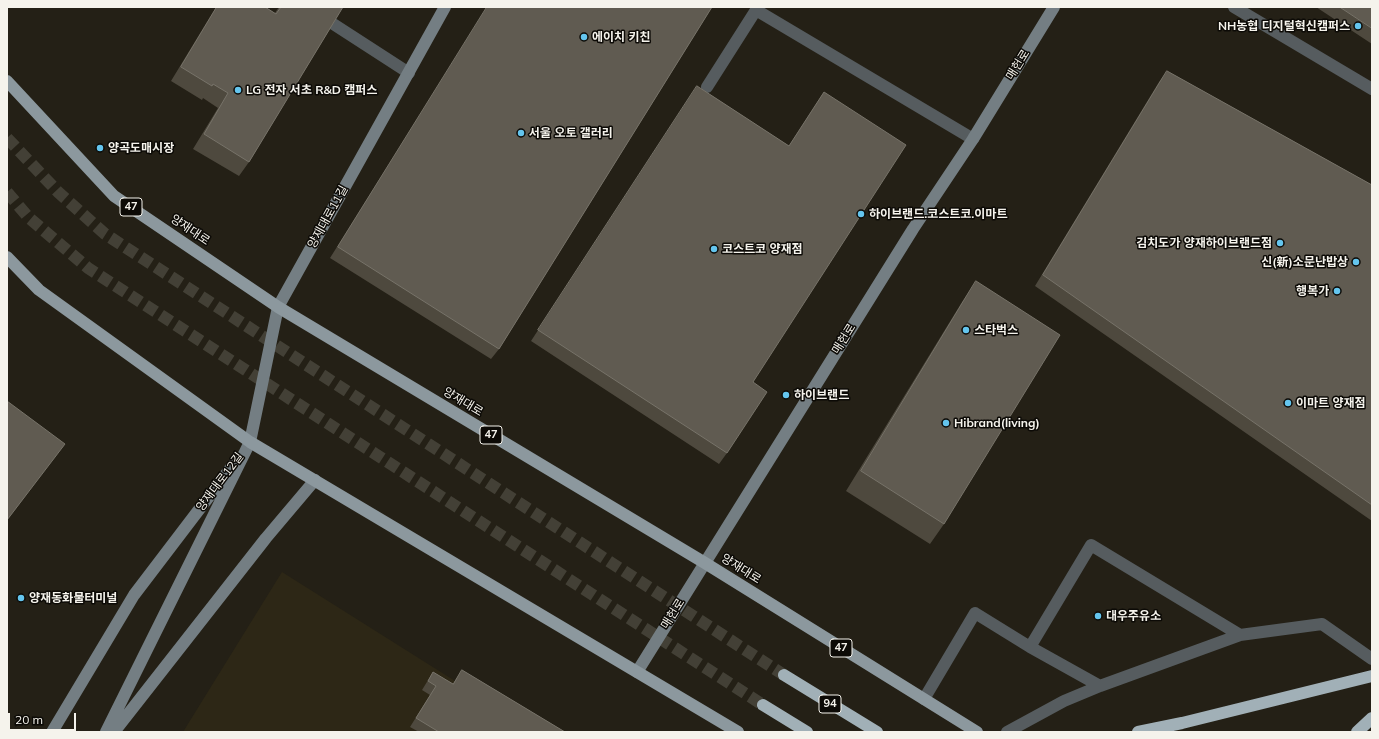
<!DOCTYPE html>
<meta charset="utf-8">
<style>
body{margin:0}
#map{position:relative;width:1379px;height:739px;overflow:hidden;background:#242016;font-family:Mulish,sans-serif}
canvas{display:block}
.frame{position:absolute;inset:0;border:8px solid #f5f3ec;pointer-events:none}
.scale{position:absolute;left:8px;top:713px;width:68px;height:18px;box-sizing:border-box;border:2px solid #f5f3ec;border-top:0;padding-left:5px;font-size:12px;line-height:14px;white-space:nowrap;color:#f5f3ec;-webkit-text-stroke:3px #0c0a06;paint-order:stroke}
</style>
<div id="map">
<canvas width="1379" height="739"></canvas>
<div class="frame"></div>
<div class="scale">20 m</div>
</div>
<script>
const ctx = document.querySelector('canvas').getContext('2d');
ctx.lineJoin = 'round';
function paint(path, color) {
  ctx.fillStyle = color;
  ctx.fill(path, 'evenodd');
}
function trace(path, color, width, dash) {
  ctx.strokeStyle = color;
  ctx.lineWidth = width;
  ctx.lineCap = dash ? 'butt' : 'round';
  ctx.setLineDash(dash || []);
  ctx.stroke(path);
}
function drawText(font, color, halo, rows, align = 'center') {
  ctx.font = font + ' Mulish,"Noto Sans KR",sans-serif';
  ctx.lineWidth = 3;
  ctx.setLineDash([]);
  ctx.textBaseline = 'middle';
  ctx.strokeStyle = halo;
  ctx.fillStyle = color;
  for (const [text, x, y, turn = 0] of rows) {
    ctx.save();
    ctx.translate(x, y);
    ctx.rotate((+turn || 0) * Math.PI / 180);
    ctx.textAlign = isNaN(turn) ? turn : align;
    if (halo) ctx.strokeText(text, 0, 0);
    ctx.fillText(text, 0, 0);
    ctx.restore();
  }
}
paint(new Path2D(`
 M282 572 536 732H183Z`), '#2d2716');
trace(new Path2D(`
 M7 138 58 192 105 234 784 675
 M7 192 28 217 88 268 763 705`), '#434036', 12, [12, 6]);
trace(new Path2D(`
 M307 7 409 73
 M1234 7 1372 89
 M707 87 756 10 973 139
 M1030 647 1100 686
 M924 699 975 613 1030 647 1091 545 1240 635
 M1007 732 1064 701 1100 686 1240 635 1322 624 1372 659`), '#565c5f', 12);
trace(new Path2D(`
 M637 672 913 229 973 139 1054 7
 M52 732 134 595 233 465
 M106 732 250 442 278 307 445 7
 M114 732 266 538 315 480`), '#747e83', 12);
trace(new Path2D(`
 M7 81 114 196 278 307 705 563 977 732
 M7 257 39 290 250 442 738 732`), '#8c989e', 12);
trace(new Path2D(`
 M784 675 877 732
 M763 705 807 732
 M1138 732 1182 723 1372 676
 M1357 732 1372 718`), '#a1b0b7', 12);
paint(new Path2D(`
 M216 7H265L275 13 279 7H343L249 162 239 176 193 149 218 108 203 98 202 100 171 81Z
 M487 7H712L499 349 491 359 330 258Z
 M1316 7H1372V44Z
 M1167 71 1372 185V521L1035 286 1159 82Z
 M697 86 789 146 824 92 753 382 727 453 719 464 531 341Z
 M976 281 944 524 930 544 846 491 962 302Z
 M462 670 565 732H419L410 727 430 695 422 690 433 672 453 684Z`), '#4e493e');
paint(new Path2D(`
 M65 444 57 454 7 521V520Z`), '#353126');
const building = new Path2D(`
 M217 7H265L276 14 281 7H343L249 162 204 134 228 93 213 84 212 86 181 67Z
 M487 7H712L499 349 338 247Z
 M1340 7H1372V28Z
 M1167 71 1372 185V505L1043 275Z
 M697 86 789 146 824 92 906 145 753 382 767 392 727 453 538 330Z
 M976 281 1060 335 944 524 861 471Z
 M7 401 65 444 7 520Z
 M462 670 565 732H439L416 718 436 686 428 681 433 672 453 684Z`);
paint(building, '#605b51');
trace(building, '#777369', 1);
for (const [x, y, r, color] of [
 [1358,26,4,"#64c5ee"],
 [584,37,4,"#64c5ee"],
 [238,90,4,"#64c5ee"],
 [521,133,4,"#64c5ee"],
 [100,148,4,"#64c5ee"],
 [861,214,4,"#64c5ee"],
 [1280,243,4,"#64c5ee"],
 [714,249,4,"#64c5ee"],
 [1356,262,4,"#64c5ee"],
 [1337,291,4,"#64c5ee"],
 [966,330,4,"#64c5ee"],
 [786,395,4,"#64c5ee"],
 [1288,403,4,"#64c5ee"],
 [946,423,4,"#64c5ee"],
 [21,598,4,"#64c5ee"],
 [1098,616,4,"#64c5ee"]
]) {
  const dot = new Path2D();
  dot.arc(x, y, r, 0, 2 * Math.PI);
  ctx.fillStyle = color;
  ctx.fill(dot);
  trace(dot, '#0c0a06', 1.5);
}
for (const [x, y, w] of [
 [131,207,22],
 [491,435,22],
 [841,648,22],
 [830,704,22]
]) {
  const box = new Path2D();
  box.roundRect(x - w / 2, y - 9, w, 18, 3);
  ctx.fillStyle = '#0c0a06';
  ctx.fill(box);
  trace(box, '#f5f3ec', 1);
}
drawText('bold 11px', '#f5f3ec', null, [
 ["47",131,207],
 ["47",491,435],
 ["47",841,648],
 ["94",830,704]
]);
drawText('bold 12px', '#f5f3ec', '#0c0a06', [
 ["NH농협 디지털혁신캠퍼스",1350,26,"right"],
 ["에이치 키친",592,37],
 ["LG 전자 서초 R&D 캠퍼스",246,90],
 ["서울 오토 갤러리",529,133],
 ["양곡도매시장",108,148],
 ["하이브랜드.코스트코.이마트",869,214],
 ["김치도가 양재하이브랜드점",1272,243,"right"],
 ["코스트코 양재점",722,249],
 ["신(新)소문난밥상",1348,262,"right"],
 ["행복가",1329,291,"right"],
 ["스타벅스",974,330],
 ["하이브랜드",794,395],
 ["이마트 양재점",1296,403],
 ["Hibrand(living)",954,423],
 ["양재동화물터미널",29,598],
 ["대우주유소",1106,616]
], 'left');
drawText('12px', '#f5f3ec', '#0c0a06', [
 ["매헌로",1018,65,-58],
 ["양재대로11길",328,217,-61],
 ["양재대로",190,230,34],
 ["매헌로",844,339,-58],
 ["양재대로",463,402,31],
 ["양재대로12길",220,482,-53],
 ["양재대로",741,569,32],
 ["매헌로",673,614,-58]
]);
</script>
